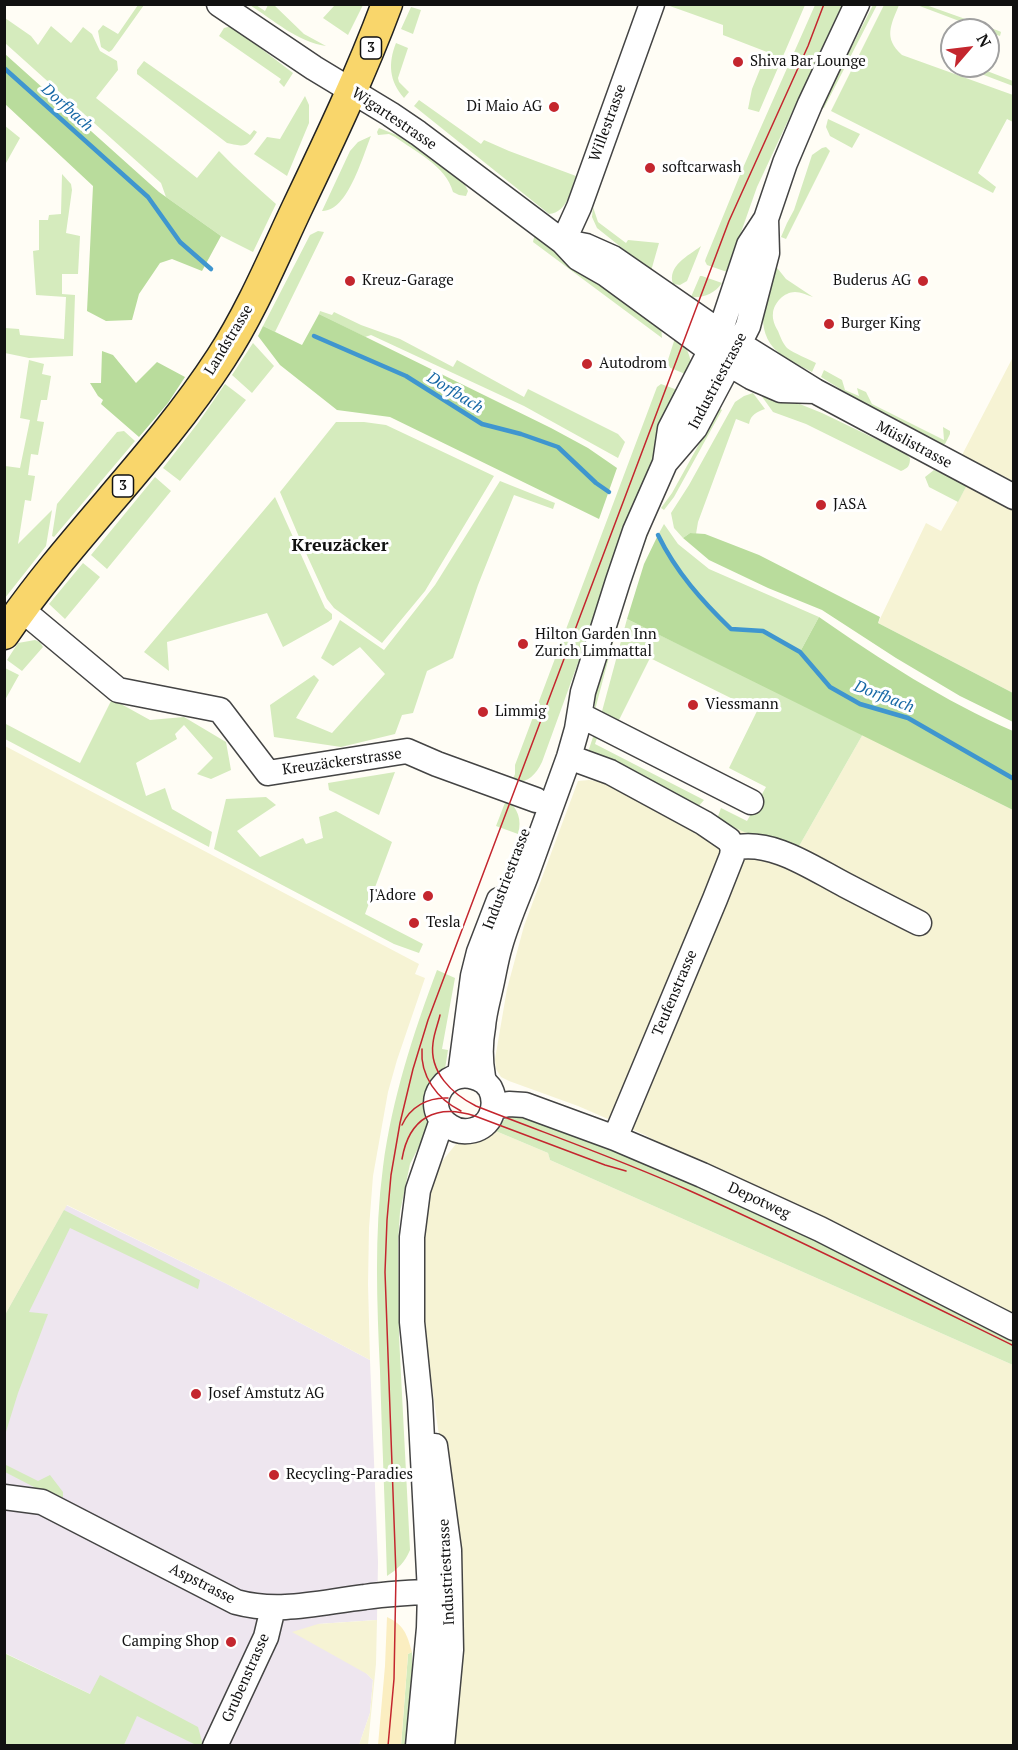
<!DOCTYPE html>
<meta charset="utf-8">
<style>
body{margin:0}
#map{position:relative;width:1018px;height:1750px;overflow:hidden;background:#fffdf5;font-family:"PT Serif",serif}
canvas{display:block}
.frame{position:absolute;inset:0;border:6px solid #111;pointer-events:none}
.north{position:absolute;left:940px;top:18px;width:60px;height:60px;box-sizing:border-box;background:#fff;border:2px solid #a0a0a0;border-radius:50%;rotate:62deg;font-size:16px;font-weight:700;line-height:24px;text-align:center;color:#111}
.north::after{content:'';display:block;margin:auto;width:21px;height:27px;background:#c4262e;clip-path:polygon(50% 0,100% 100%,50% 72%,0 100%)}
</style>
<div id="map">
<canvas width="1018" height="1750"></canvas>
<div class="frame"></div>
<div class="north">N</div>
</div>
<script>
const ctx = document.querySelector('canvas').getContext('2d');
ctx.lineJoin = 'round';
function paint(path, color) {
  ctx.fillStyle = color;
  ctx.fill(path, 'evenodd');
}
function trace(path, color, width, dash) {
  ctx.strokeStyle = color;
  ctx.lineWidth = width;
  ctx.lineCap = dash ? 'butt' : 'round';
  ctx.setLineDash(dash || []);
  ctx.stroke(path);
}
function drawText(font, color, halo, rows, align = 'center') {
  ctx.font = font + ' "PT Serif",serif';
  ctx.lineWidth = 6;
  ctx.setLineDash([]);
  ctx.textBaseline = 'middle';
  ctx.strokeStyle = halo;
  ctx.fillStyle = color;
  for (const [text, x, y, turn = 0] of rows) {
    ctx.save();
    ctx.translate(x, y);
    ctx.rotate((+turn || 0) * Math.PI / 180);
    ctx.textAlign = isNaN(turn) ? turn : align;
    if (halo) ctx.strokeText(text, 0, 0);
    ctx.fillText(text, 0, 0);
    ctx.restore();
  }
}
paint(new Path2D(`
 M66 1205 225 1283 370 1360 378 1562 377 1620 318 1624 373 1680 370 1713 359 1745H124L136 1716 5 1653V1315Z`), '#eee6ef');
paint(new Path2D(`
 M1013 357V481L962 455Z
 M967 485 1013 509V693L878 623 926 523 941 531Z
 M863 734 950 779 1013 810V1317L718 1176 645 1135 578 1106 509 1081 501 1077 496 1069 495 1059 507 989 524 926 578 781 589 780 608 783 717 819 744 832 775 839 798 848Z
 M5 746 419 964 415 974 425 978 397 1060 388 1092 373 1176 369 1228 368 1284 370 1360 225 1283 67 1205 5 1315Z
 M491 1129 548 1153 550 1160 1013 1365V1745L451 1746 459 1577 429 1365 423 1306 422 1249 425 1213 436 1174 443 1160 456 1144 467 1138Z
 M377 1620 376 1664 368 1745H359L370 1713 373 1680 367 1674 292 1632 318 1624Z`), '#f6f3d4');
paint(new Path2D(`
 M138 5H144L112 50 109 52 101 47 98 31 103 25 118 34Z
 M250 5H256L265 11 268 5H274L304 34 326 46C298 42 273 20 250 5Z
 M341 5H363L348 35 323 18 334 6Z
 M667 5H805L759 112 748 109 752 89 767 52 723 35V25Z
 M815 5H842L757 187 727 272 707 265 705 261 706 258 742 170Z
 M873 5H877L824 108 821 107Z
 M884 5H899C891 25 883 38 902 55L1013 95V122L1007 119 978 173 996 187 993 193 831 111Z
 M917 5H926L999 31 1001 32 1000 36 988 32V30H983Z
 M411 7 421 10 413 34 401 29Z
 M5 18 31 36 38 45 51 26 71 43 83 27 92 34 100 51 117 61 118 70 96 98 197 178 219 151C237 170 257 187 276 204L253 252 221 236 166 197 161 183 5 43Z
 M228 27H233L293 73 284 87 279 82 281 79 219 36 224 28Z
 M396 43 408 48 398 78 399 82 409 92 404 98C389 81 388 63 396 43Z
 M144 61 250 135 254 130 257 132C246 148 246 147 227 143L137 74V70Z
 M960 66H974L1013 81V86Z
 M305 96 309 105V123L287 176 254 154 267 137 280 139Z
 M419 100 481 144 484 140 509 151 576 176C570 191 568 212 549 214L414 106Z
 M828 119 860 134 852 148 830 136 826 127Z
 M4 125 20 138 6 163H5Z
 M379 128 407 139 463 181 468 191 466 196 459 195 453 192C446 166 416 152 395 137L389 134 378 135 377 132Z
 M371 136C363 155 348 212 322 211L350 151 358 142Z
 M826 147 830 151 786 239 781 237 787 223 794 210 812 155 822 148Z
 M62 174 71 184 72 190 66 233 80 236 78 274H62V294L75 295 73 356 29 358 5 353V328L19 329 20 335 64 339 66 297 36 295 33 251 39 250V220H48L49 215 61 214Z
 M593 207 598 222 626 243 628 240 659 243 651 271 597 228 592 217Z
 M318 231 324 232 275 332 263 326 310 235Z
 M535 233 661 325 662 338 533 242Z
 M701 246 687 281 680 285 673 284C667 266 688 256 701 246Z
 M774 264 786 279 813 297C807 295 801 292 795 292 784 292 774 303 773 313 772 319 775 326 778 331 780 336 783 344 787 348 795 354 807 358 816 363L812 372C801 366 788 361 779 353 751 330 767 294 774 264Z
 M700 276H702L722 283C714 294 704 298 691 297Z
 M320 311 332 315 334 312 361 325 400 339 453 367 457 360 524 397 528 389 618 434 625 442 618 458 524 406 371 335 365 337 319 314Z
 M676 335C688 349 693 357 690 376L666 366Z
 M253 343 274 366 252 393 232 375Z
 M29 360 44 364 42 374 51 376 47 400H41L37 421 44 422 38 455 31 454 28 475 35 476 31 501 25 500 18 544 52 510 46 546 5 598V466L20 468 30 420 20 418Z
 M824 370 842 380 845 390 859 396 857 388 866 392 872 404 944 440 943 427 950 431V434L945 444 939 445 861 402 821 377Z
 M225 384 246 400 180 481 163 468 198 423Z
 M661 384 683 392 670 417 640 492 542 762C535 776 528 783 512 782L515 774V765L657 387Z
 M760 388 822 413 905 453 910 458C910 466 908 468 901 471L806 424 773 412 758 391Z
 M753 393 765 409C757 412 751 414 749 424L736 419 698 522 696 534 690 533 683 538 674 528 671 513 689 485 735 402 744 396Z
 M719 408 722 410 674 497 664 510 661 508 672 493Z
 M336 422H364L386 425 494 476 425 591 382 643 334 608 327 599 305 551 280 492Z
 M124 431 135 441 54 537 52 536 57 504 117 432Z
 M934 470 967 485 958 502 929 487 925 477Z
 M155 477 171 491 107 569 91 555Z
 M500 481 555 503 553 509 514 495 478 585 453 658 427 671 413 713 402 715 395 734 341 747 274 737 270 705 314 675 319 680 296 718 332 733 385 674 360 647 333 666 321 658 340 620 384 650 435 585Z
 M275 497 325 608 332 614V619L328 622 283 647 267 613 167 642 169 671 144 652Z
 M664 524 678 544 709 569 819 617 800 652 763 631 731 629C702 601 676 572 658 535Z
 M646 530 649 532C626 590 611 650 595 710L594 699 620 603Z
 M83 563 100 577 65 619 49 604Z
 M627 619 863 734 798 848 775 839 744 832 717 819 721 808 747 821 766 787 729 768 757 711 650 658 617 724 601 715Z
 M35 640 40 642 43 647 22 671 7 660 18 643Z
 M5 668 19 675 5 700 4 669Z
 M112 699 150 720 184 717 226 742 231 770 211 779 197 774 213 758 184 725 175 734 177 739 136 763 146 796 165 788 172 809 212 832 209 847 5 739 4 723 80 763Z
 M595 731 599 732 595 744 704 800 697 808 587 755Z
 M395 772 379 815 329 790 328 783Z
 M266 797 276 805 237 831 260 857 303 838 306 844 323 838 319 817 336 811 392 842 365 914 423 944 419 953 394 944 214 849 226 799Z
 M506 800C518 807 522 820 518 834L496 826Z
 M437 970 455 978 442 1049 448 1050 445 1069 431 1111 428 1129 410 1164 400 1212 398 1243 399 1336 410 1550C405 1562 398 1569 387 1576 385 1508 382 1439 380 1371 377 1303 374 1235 383 1167 392 1099 413 1034 437 970Z
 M512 1116 538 1119 654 1162 1013 1333V1365L550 1160 548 1153 491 1129 504 1120Z
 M64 1210 200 1280 198 1289 70 1228 29 1312 48 1314 18 1393 5 1435V1315Z
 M4 1464 38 1481 50 1475 63 1492V1497L59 1500 5 1472Z
 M412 1652V1676L406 1745 401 1746 408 1654Z
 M4 1653 90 1694 100 1675 198 1727 203 1745H196L137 1716 124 1745H5Z`), '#d5ebbd');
paint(new Path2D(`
 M5 54 159 192 221 236 202 271 172 259 160 263 139 294 132 320 106 321 87 311 93 186 5 104Z
 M319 314 551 428 588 448 617 468 599 519 390 417 337 410 280 365 258 336 263 326 302 345Z
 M102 351 113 355 136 383 157 362 185 377 168 403 139 437 101 404 103 400 98 396 90 383H101Z
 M690 533 705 534 759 555 880 617 878 623 1013 693V722L960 696 896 658 822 610 768 588 709 560 683 538Z
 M658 535C676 572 702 601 731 629L763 631 800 652 819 617C881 660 944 701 1013 731V810L627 619 644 564Z`), '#b9dc9c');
paint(new Path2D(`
 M387 1617C404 1625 407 1634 412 1652L408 1654 401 1745H378L385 1666Z`), '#fbeec1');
trace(new Path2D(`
 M4 68 148 197 180 242 211 269
 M314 336 406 376 482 424 521 434 558 447 596 483 609 492
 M658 535C676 572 702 601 731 629L763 631 800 652 830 687 860 704 908 718 1014 779`), '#3f96cf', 4.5);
const minor = new Path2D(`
 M219 4 314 68 390 114 418 133 563 242 578 258 606 274 729 364 751 377 781 390 815 391
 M563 242 579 207 652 4
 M576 244 586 246 613 258 720 332 815 391 1014 497
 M665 463 695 428 729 364 748 326 767 253 766 219
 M21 609 118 690 220 710 268 773 407 751 437 764 536 800
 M580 715 751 802
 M569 757 610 772 704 823 729 840 733 848 732 856 715 899 615 1138
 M733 848C772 839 812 868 845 885 870 898 895 911 919 923
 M460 1075 473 976 479 952 499 900
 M483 1081C448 1060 418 1105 449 1126 463 1136 485 1131 491 1115 495 1106 494 1096 490 1088 487 1084 484 1083 483 1077 480 1060 480 1043 483 1027 484 1013 488 1000 491 986 494 973 496 959 500 946 507 921 518 897 527 873 541 834 555 796 569 757L577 729 583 692 618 581 635 531 665 463 670 429 720 332 749 245 766 219 785 163 810 104 857 4
 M494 1107 509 1104 525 1105 615 1138 702 1175 820 1229 1014 1328
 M435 1446 449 1550 451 1650 442 1746
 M4 1497 42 1502 236 1602C280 1614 321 1602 365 1597 393 1593 422 1592 449 1591
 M215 1746 266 1637 273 1608
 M418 1746 429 1628 430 1592 420 1401 412 1322V1237L418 1190 442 1120`);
const major = new Path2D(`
 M4 634C70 537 157 457 221 358 251 312 273 259 297 208 329 141 361 74 387 4`);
trace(minor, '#444', 27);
trace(major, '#222', 33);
trace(minor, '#fff', 24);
trace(major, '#f9d66b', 30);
trace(new Path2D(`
 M440 1015C438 1024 434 1033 433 1043 429 1072 452 1094 476 1106 547 1134 619 1159 688 1190 798 1239 906 1293 1014 1346
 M422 1049C420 1076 437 1099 461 1111
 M402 1125C410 1107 428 1097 448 1098
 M402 1159C409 1118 436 1103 475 1116L605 1165 626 1171
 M388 1746 394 1679 396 1575 385 1272 387 1220 391 1175 400 1123 413 1069 428 1020 729 221 808 46 824 4`), '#c4262e', 1.5);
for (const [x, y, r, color] of [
 [738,62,6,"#c4262e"],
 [554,107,6,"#c4262e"],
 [650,168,6,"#c4262e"],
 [350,281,6,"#c4262e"],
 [923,281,6,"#c4262e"],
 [829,324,6,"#c4262e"],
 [587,364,6,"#c4262e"],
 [821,505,6,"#c4262e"],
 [523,644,6,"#c4262e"],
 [693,705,6,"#c4262e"],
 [483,712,6,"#c4262e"],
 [428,896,6,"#c4262e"],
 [414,923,6,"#c4262e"],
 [196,1394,6,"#c4262e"],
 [274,1475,6,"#c4262e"],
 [231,1642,6,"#c4262e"]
]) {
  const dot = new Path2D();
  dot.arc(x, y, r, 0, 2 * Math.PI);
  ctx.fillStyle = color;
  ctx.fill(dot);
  trace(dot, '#fff', 2);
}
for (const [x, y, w] of [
 [371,48,21],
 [123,486,21]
]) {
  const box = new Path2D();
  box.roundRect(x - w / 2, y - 11, w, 22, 4.5);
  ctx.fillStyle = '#fff';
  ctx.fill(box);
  trace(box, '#111', 1.5);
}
drawText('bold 14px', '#111', null, [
 ["3",371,48],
 ["3",123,486]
]);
drawText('15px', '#111', '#fff', [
 ["Shiva Bar Lounge",750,62],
 ["Di Maio AG",542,107,"right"],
 ["softcarwash",662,168],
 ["Kreuz-Garage",362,281],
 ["Buderus AG",911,281,"right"],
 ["Burger King",841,324],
 ["Autodrom",599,364],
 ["JASA",833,505],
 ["Hilton Garden Inn",535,635],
 ["Zurich Limmattal",535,652],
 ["Viessmann",705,705],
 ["Limmig",495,712],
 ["J'Adore",416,896,"right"],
 ["Tesla",426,923],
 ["Josef Amstutz AG",208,1394],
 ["Recycling-Paradies",286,1475],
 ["Camping Shop",219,1642,"right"]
], 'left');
drawText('15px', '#111', '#fff', [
 ["Wigartestrasse",394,119,34],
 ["Willestrasse",608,123,-70],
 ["Landstrasse",229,340,-59],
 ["Industriestrasse",718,381,-62],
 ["Müslistrasse",914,445,28],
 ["Kreuzäckerstrasse",342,762,-8],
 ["Industriestrasse",507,879,-69],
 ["Teufenstrasse",675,993,-67],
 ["Depotweg",759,1201,25],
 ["Industriestrasse",447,1572,-93],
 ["Aspstrasse",202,1584,27],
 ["Grubenstrasse",246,1678,-66]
]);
drawText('italic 16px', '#1768a6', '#fff', [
 ["Dorfbach",67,108,42],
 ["Dorfbach",455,393,32],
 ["Dorfbach",884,697,21]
]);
drawText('bold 18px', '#111', '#fff', [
 ["Kreuzäcker",340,546]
]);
</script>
